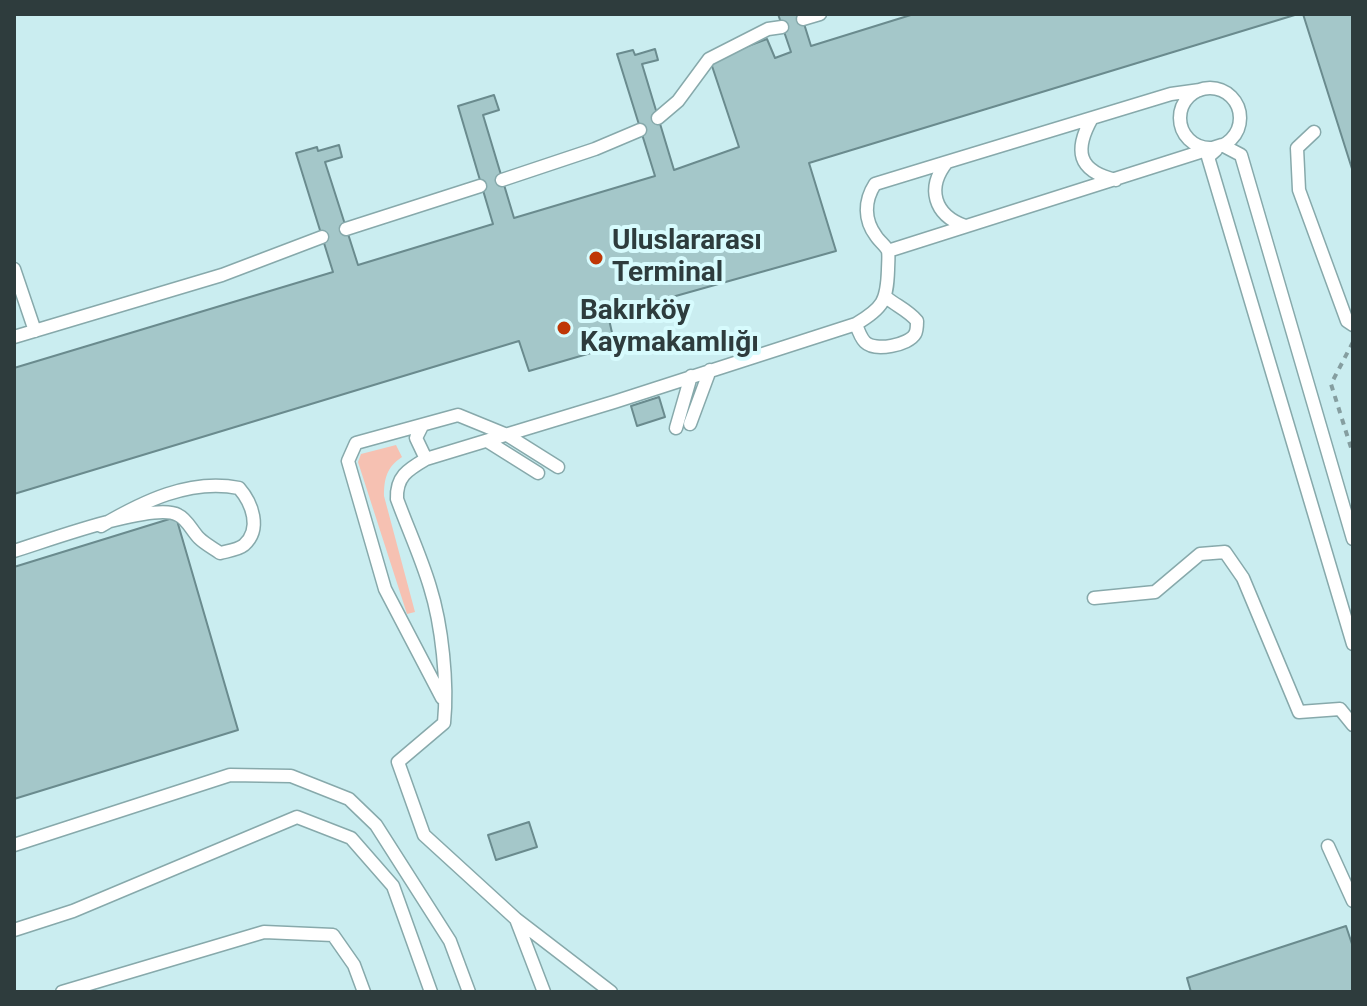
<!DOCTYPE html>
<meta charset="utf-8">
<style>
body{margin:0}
#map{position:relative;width:1367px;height:1006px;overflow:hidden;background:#caedf0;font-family:Roboto,sans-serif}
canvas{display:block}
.frame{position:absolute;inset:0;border:16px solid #2e3c3d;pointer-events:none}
</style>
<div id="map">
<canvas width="1367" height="1006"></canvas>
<div class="frame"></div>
</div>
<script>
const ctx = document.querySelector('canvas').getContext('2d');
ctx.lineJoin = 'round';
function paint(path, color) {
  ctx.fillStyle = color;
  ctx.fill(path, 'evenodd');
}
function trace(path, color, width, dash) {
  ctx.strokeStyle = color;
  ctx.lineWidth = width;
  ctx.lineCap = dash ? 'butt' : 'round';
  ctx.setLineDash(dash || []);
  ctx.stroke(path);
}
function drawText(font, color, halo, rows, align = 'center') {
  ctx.font = font + ' Roboto,sans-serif';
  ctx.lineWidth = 8;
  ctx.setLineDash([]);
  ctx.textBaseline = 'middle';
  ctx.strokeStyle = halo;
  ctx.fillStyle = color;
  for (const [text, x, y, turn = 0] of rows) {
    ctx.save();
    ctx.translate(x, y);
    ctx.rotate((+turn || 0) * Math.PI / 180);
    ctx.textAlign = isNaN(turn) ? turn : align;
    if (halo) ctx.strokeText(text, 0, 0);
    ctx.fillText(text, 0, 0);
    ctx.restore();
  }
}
paint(new Path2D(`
 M396 445 402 457C387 467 384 478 384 496L415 612 407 614 358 462 361 454Z`), '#f6c1b2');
const building = new Path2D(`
 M778 14H801L811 46 914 14H1298L809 163 836 251 608 315 615 346 529 371 519 341 14 494V368L333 272 296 153 317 147 318 151 339 145 342 157 325 162 358 265 493 224 458 106 494 95 499 110 483 115 514 218 655 176 617 54 633 50 635 55 655 49 658 60 642 64 674 170 739 147 710 60 767 39 775 58 791 52Z
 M1303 14H1353V172Z
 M659 397 665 417 637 426 631 406Z
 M176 517 238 730 14 799V567Z
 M529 822 537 847 496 860 488 835Z
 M1346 926 1353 947V992H1191L1187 978Z`);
paint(building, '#a4c7c9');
trace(building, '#6a8b8e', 2);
const service = new Path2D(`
 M803 19 820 14
 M1180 118a30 30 0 1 1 60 0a30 30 0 1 1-60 0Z
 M658 118 678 101 709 59 768 29 782 27
 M1092 118C1074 150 1077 171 1116 180
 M1314 132 1297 148 1299 190 1347 321 1353 325
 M1216 150 1208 157 1353 644
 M502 180 595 149 640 130
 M965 226C934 215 926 188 947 162L1171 94 1200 90
 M346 229 480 186
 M888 251 1222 145 1241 155 1353 539
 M14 269 35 331
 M856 324C858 330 861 338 865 342 875 352 909 345 915 334 917 331 917 325 917 321 909 311 897 306 887 298
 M14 337 222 275 322 237
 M690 424 710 370
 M422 426 416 438 426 459
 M676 428 691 376
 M487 441 538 473
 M14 551C44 542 154 501 178 515 187 519 192 531 199 538 205 544 213 548 220 553 227 551 238 550 244 545 262 529 252 503 239 488 190 478 142 502 101 526
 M1094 598 1155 592 1200 554 1225 552 1243 578 1299 712 1340 709 1353 725
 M442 698 385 589 348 461 356 443 458 415 507 435 558 467
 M14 845 230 775 291 776 349 799 376 825 450 941 469 992
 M1328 846 1353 901
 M516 919 544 992
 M14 930 73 911 297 817 351 838 393 886 431 992
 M62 992 264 932 333 935 354 965 364 992
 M611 992 516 919 424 835 398 762 444 723C448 683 442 625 430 587 421 557 408 529 397 499 396 477 407 470 426 459L614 402 856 324C883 308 887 301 888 270 888 265 889 256 888 251 886 246 879 241 876 236 864 220 864 201 875 184L947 162`);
trace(service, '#87a9ab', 15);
trace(new Path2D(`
 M1353 342 1331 384 1353 454`), '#859ea0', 4, [6, 6]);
trace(service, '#fff', 12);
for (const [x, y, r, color] of [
 [596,258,8,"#bf3706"],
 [564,328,8,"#bf3706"]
]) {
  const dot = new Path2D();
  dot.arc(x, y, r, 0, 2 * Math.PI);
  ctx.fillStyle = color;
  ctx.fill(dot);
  trace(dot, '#d7fbfd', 3);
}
drawText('bold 28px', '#2e3c3d', '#d7fbfd', [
 ["Uluslararası",612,242],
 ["Terminal",612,274],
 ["Bakırköy",580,312],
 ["Kaymakamlığı",580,344]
], 'left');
</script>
